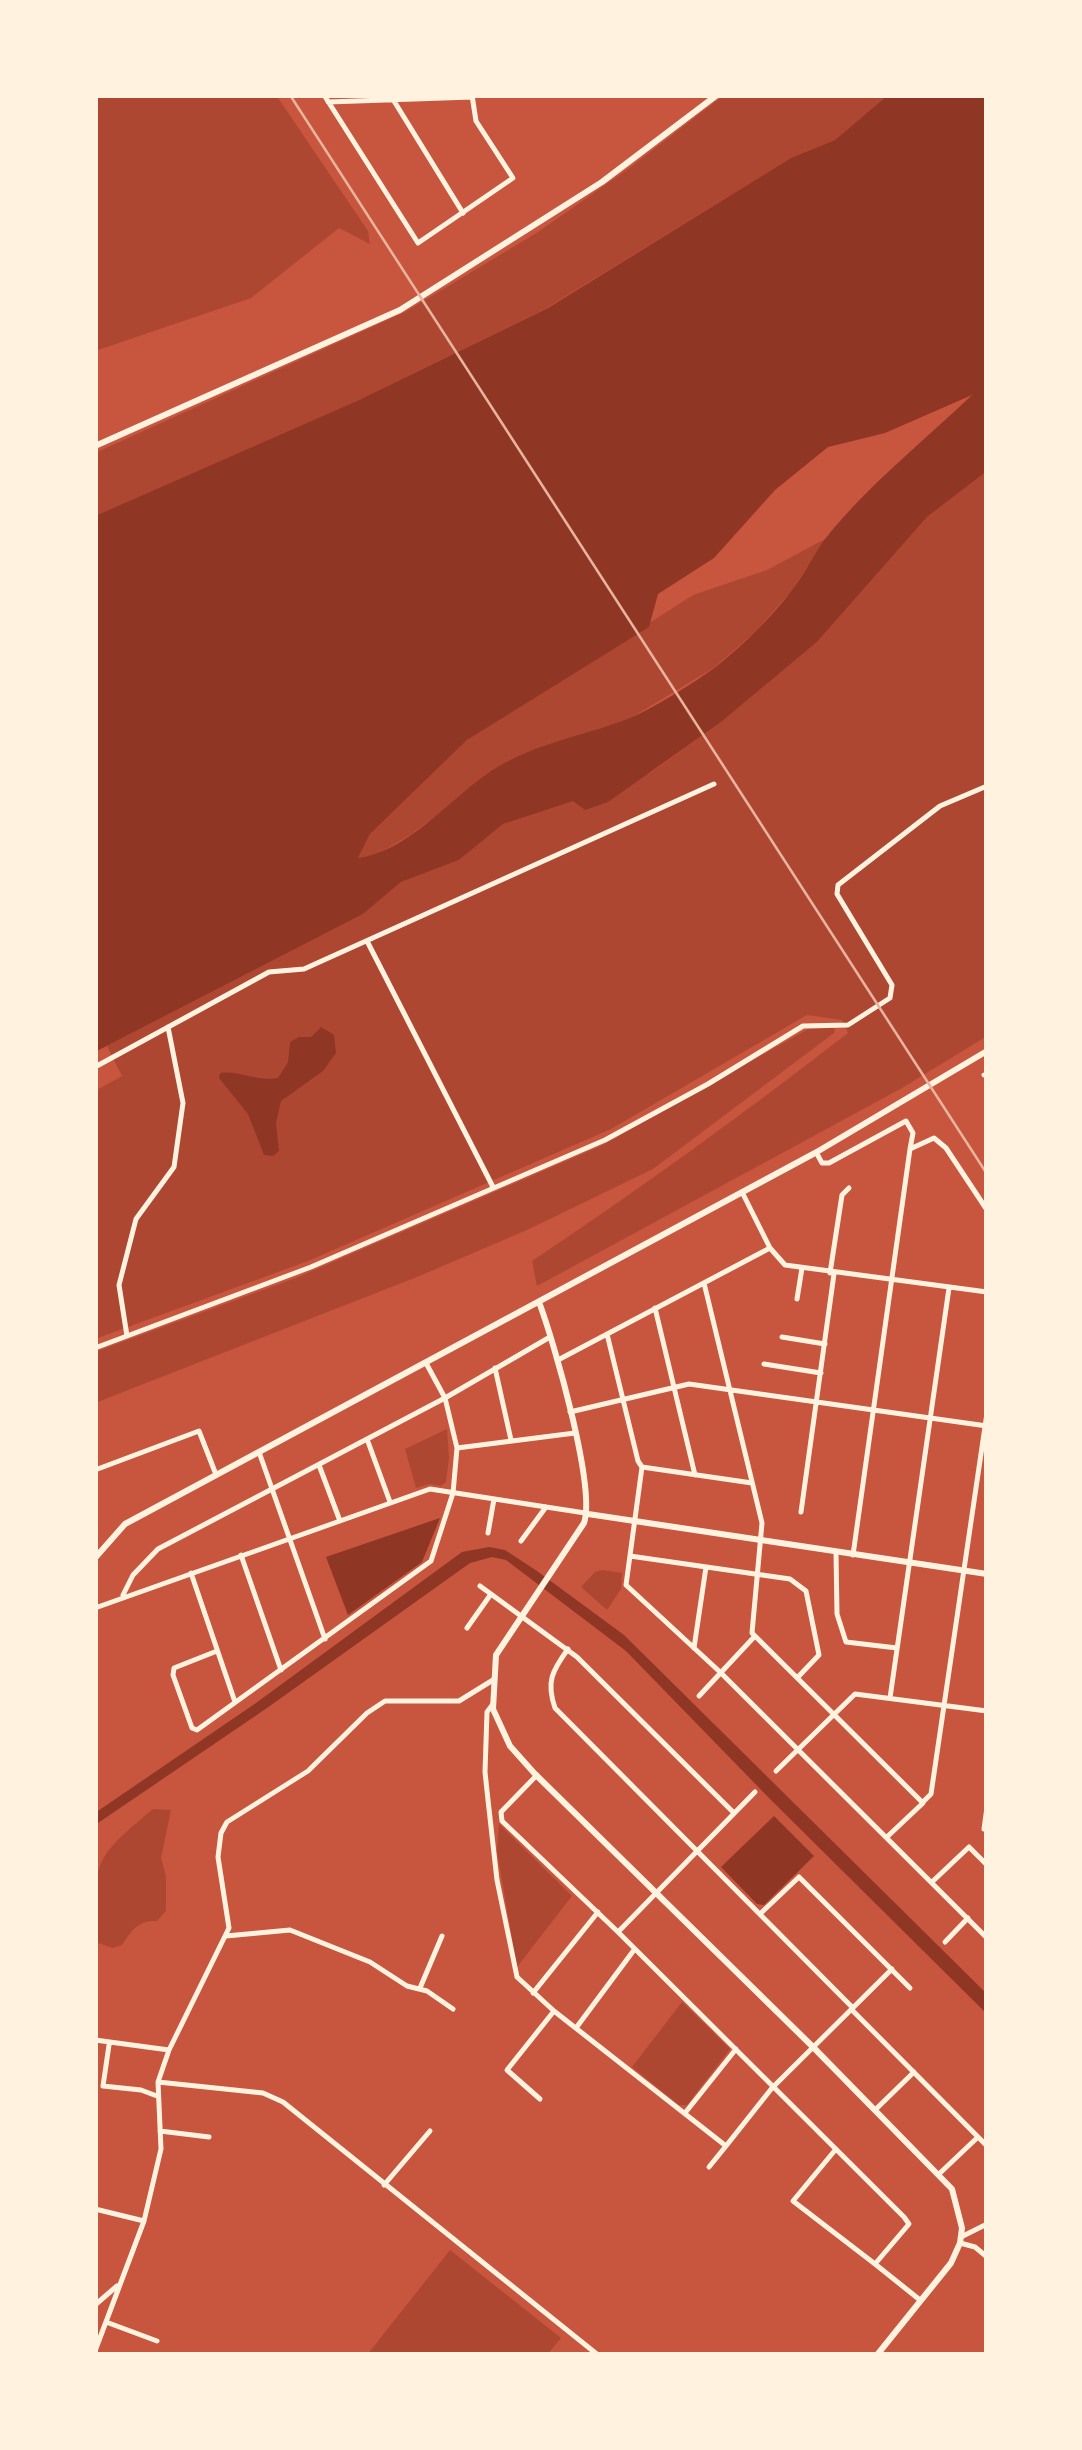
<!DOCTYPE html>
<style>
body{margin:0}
#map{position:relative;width:1082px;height:2450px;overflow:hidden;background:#c8553d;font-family:"PT Serif",serif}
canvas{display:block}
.frame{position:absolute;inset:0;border:98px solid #fff3e0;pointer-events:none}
</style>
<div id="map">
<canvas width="1082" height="2450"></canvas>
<div class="frame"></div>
</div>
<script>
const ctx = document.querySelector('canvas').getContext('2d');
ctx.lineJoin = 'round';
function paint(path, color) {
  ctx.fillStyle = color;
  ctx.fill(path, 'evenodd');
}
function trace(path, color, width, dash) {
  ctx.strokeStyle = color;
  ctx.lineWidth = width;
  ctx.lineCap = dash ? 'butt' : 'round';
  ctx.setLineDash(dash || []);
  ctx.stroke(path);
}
paint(new Path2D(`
 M95 95H276L368 231 370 244 339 228 251 298 95 351Z
 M724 95H888L835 140 791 158 545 309 359 400 95 516V453L405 312 538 232 628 169Z
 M987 471V1036L902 1088 537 1286 532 1261C640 1189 745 1113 848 1033L842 1020 807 1015 611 1129 308 1261 95 1339V1091L122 1076 107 1046 363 914 401 882 459 860 503 824 650 773 721 722 817 642 927 517Z
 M825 539 793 589 756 631 715 667 629 719 535 750 485 775 459 799 410 835 376 855 358 858 370 834 467 740 693 595 767 570Z
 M835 1028 834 1033 653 1169 527 1230 417 1277 95 1403V1352L298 1277 603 1145 808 1029Z
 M447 1429 449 1458 446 1482 441 1486 429 1484 416 1488 405 1449Z
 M602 1570 622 1573 621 1589 607 1610 581 1587 595 1572Z
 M153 1809 171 1810 161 1858 166 1876V1911L157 1921C138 1920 132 1930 122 1945L113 1948 95 1942C95 1862 90 1861 153 1809Z
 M499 1824 572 1896 517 1967 497 1852Z
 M682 2002 730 2049 687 2105H679L632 2067Z
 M450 2250 561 2338 547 2355H367Z`), '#ae4732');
paint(new Path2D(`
 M888 95H987V471L927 517 817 642 721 722 608 802 585 810 573 801 503 824 459 860 401 882 363 914 95 1052V516L359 400 548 308 791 158 835 140ZM972 395C923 442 868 485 825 539 813 555 805 574 792 590 771 618 744 644 717 666 697 681 648 712 625 720 579 737 524 746 484 776 448 802 404 853 358 858L370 834 467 740 649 627 658 594 714 558 775 490 828 447 885 433Z
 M321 1027 334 1035 336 1053 323 1071 281 1101 276 1123 279 1151 273 1156 264 1155 248 1114 219 1078 220 1073C240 1070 257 1082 278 1078L288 1062 290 1042 299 1037H311Z
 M440 1518 422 1562 348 1615 326 1557Z
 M489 1547 505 1550 537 1571 624 1635 987 1994V2014L770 1799 626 1651 506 1560 492 1557 470 1563 267 1708 95 1825V1813L256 1703 462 1552Z
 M774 1816 814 1856 764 1905 757 1904 721 1867Z`), '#8f3625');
trace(new Path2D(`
 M324 95 418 243 513 178 476 121 472 95
 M394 101 463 213
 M328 102 472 97
 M367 941 493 1187
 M95 1067 269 972 304 969 714 784
 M984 1075 987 1074
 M816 1152 822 1163H829L906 1121 913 1133 910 1149
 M742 1192 770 1248 785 1265 987 1292
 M830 1273 842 1195 849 1188
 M704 1283 762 1523 752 1633 923 1803 888 1836
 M797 1299 802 1268
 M655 1308 695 1475
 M607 1334 638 1461 642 1467 626 1585 720 1672 987 1938
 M127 1336 119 1285 136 1219 174 1167 183 1103 168 1027
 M782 1337 825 1344
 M95 1348 311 1267 605 1140 708 1084 803 1026 848 1025 890 998 892 985 837 894 838 885 940 806 987 786
 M558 1360 770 1248
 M764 1364 821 1373
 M495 1368 511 1440
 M570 1412 689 1384 987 1426
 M367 1439 390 1502
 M457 1448 575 1433
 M259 1452 325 1639
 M319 1465 340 1521
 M642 1467 752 1483
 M95 1470 199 1431 215 1472
 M801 1512 834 1274
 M488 1533 494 1499
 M521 1541 546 1507
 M836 1553 837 1614 846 1642 897 1648
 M241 1555 281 1670
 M853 1555 910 1149 934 1138 946 1148 987 1210
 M630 1556 790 1579 806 1591 819 1655 797 1678
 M191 1573 235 1702
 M480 1586 577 1657 733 1812
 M123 1595 133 1575 158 1549 445 1398 550 1337
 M95 1608 430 1489 585 1513
 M467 1628 491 1594
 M694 1648 706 1567
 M568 1649C552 1671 546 1682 555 1708L852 2007
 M217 1651 174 1668 173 1675 192 1728 197 1730 431 1561 453 1493 457 1448 445 1398 426 1363
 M699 1696 755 1636
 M890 1698 949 1288
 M493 1704 487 1712 485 1772 488 1800 497 1880 517 1977 554 2011 726 2146 772 2088 892 1969
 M776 1771 855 1694 987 1711
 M537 1775 501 1812 502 1821 618 1932 904 2217 909 2224 875 2264 920 2300
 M923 1802 931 1794 987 1413
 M984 1829 987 1807
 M932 1882 969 1847 987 1865
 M761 1913 799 1877 910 1988
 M618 1932 755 1792
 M226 1936 290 1930 370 1962 407 1986 427 1991 453 2009
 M945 1942 968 1918
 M420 1988 442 1936
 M533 1993 598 1912
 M852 2010 987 2146
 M576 2028 634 1950
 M95 2040 169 2050
 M109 2045 103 2086 141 2090 157 2096
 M158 2082 263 2093 283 2102 598 2355
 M540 2099 507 2070 554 2011
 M875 2110 914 2072
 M685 2113 736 2049
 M160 2131 209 2137
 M836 2149 793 2201 875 2264
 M709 2167 726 2146
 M940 2173 978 2137
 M384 2185 430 2131
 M95 2209 144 2221
 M961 2237 987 2224
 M960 2243 975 2247 987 2257
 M95 2305 117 2286
 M106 2322 157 2341
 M95 2351 144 2221 161 2149 158 2082 169 2050 229 1928 218 1857 221 1833 227 1822 308 1771 367 1713 385 1701H459L493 1680`), '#fff3e0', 5);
trace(new Path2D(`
 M95 446 400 310 602 182 717 95
 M539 1302C554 1342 596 1487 584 1523L496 1655 493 1709 510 1746 535 1774 813 2047 952 2189 962 2228 960 2243 951 2263 877 2355
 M588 1514 987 1574
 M95 1558 125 1524 815 1153 987 1051`), '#fff3e0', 6);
trace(new Path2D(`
 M290 95 987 1174`), '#e9b49f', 2.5);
</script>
